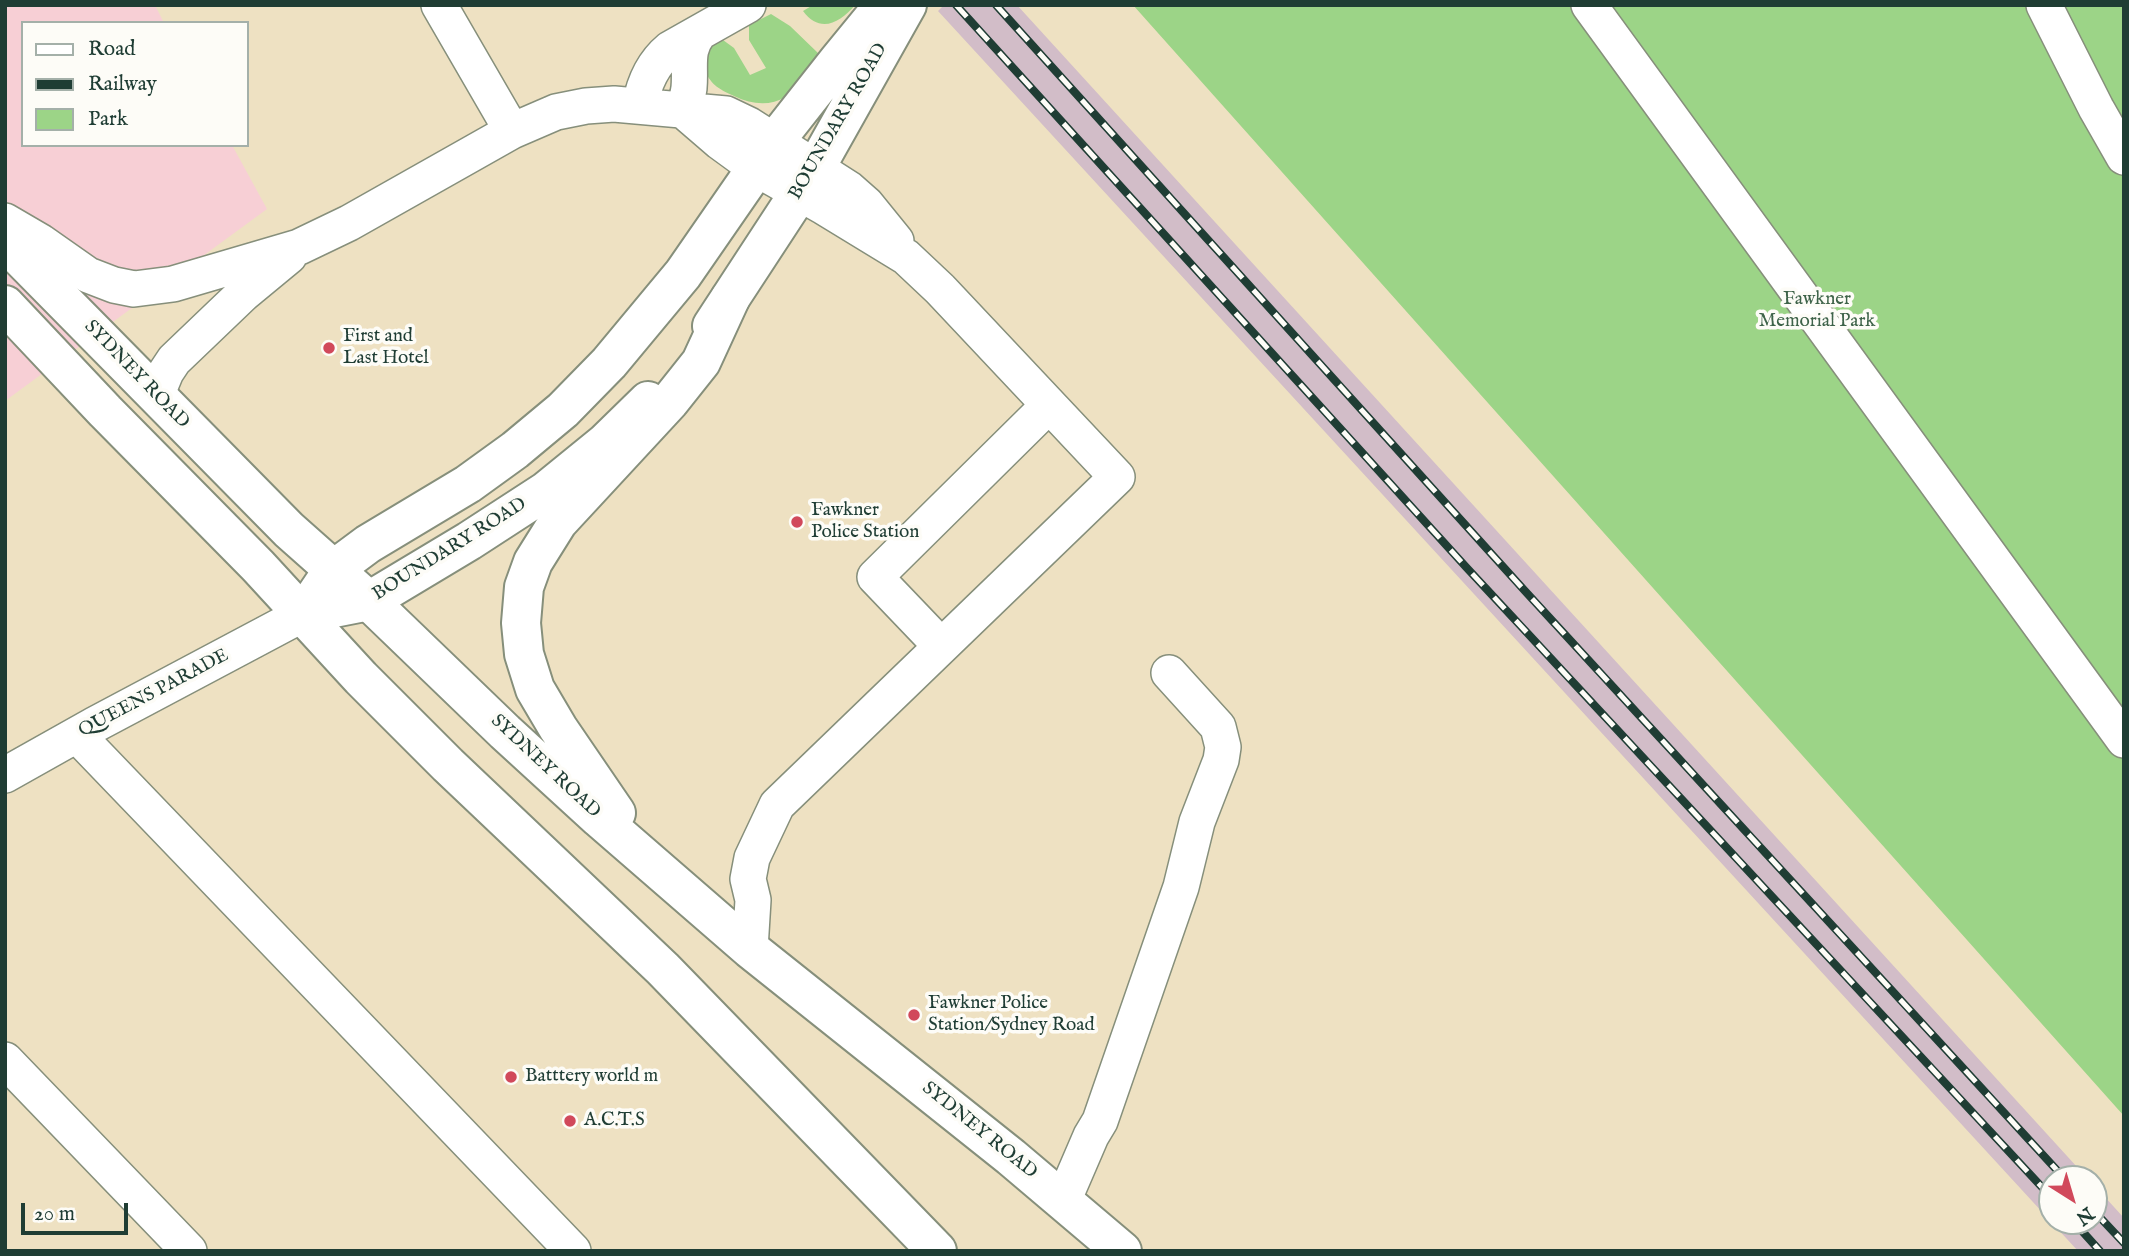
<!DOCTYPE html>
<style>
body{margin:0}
#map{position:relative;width:2129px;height:1256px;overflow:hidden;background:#eee1c2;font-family:"IM FELL English",serif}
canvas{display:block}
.frame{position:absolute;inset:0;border:7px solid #1f3d34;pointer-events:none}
.legend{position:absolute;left:21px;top:21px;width:228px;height:126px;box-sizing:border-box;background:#fdfcf7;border:2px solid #a4b0a9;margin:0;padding:9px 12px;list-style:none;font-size:21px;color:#1f3d34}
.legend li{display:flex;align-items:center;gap:14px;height:35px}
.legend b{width:35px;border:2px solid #a4b0a9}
.north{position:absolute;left:2038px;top:1165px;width:70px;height:70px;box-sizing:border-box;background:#fdfcf7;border:2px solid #a4b0a9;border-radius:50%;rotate:143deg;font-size:19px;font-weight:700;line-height:28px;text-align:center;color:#1f3d34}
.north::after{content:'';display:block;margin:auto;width:24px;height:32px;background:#d1495b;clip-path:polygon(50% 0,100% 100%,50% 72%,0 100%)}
.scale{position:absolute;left:21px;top:1203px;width:107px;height:32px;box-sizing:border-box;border:4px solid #1f3d34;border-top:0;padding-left:9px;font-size:21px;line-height:24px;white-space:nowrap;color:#1f3d34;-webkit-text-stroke:5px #fdfcf7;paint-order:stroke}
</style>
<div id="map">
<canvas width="2129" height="1256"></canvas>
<div class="frame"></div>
<ul class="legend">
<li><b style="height:9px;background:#fff"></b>Road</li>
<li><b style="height:9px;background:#1f3d34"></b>Railway</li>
<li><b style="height:19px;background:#9cd487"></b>Park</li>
</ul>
<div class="north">N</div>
<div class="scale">20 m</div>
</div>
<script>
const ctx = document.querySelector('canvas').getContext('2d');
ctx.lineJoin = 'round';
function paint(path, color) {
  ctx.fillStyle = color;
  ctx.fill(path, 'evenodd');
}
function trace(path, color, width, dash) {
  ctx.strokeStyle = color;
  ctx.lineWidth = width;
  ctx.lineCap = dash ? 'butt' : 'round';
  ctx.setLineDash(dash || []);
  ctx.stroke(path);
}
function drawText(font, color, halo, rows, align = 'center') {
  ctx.font = font + ' "IM FELL English",serif';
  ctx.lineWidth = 7;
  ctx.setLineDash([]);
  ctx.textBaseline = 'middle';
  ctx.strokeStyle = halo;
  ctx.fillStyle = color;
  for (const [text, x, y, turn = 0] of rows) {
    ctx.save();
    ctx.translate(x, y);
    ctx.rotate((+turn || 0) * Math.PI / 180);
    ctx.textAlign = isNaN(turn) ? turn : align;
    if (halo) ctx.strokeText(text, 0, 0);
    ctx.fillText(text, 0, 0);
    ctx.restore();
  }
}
paint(new Path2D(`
 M5 5H155L164 23H23V145H232L267 209 5 401Z`), '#f7cfd5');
paint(new Path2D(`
 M944 5H1017L2088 1179H2052V1221H2094V1185L2124 1218V1251H2078L938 11Z`), '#d2bdc8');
paint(new Path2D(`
 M813 5H855C840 23 820 34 803 11Z
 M1133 5H2124V1116Z
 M771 14 790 26 818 53C818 62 810 70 805 77 787 104 763 110 734 96 717 88 711 85 703 67L709 47 723 40 734 48 750 75 766 68 749 40V25Z`), '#9cd487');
const minor = new Path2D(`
 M439 5 512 131
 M1589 5 2124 740
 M2044 5 2096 108 2124 157
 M640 105C644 83 652 64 670 49L748 5
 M684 111 720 142 757 169 824 207 906 257 940 289 1117 477 777 805 752 858 748 879 753 900 750 949
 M684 111C686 103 688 95 689 88 691 66 685 51 699 33
 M5 221 41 242 88 275 114 285 134 289 173 284 299 247 349 223 512 131 556 112 586 106 614 104 726 114 749 125 849 189 866 204 896 241
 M156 396 166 372 174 360 243 294 289 256
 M941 646 875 577 1049 405
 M77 735 573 1251
 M5 775 94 725 303 614
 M5 1060 189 1251
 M1063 1201 1091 1136 1100 1121 1181 887 1197 822 1221 760 1223 747 1218 727 1169 673`);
const major = new Path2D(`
 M712 326 816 167 907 5
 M316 595 333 570 368 544 468 484 515 450 563 410 609 363 683 274 775 141 838 61 874 17 888 5
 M303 614 369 601 469 541 546 491 605 443 648 401`);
const highway = new Path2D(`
 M5 242 289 530 369 601 505 732 599 818 750 949 1011 1157 1122 1251
 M5 305 105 411 258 566 361 678 448 765 663 969 937 1251
 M616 813 558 728 535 689 524 654 521 623 524 587 533 562 558 522 670 401 701 362 730 299`);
trace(minor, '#868f7b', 38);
trace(major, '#868f7b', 42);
trace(highway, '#868f7b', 42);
trace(minor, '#fff', 35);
trace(major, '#fff', 38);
trace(highway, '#fff', 38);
const rail = new Path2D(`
 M956 5 1466 567 2052 1198
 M996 5 1525 591 2065 1179
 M2094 1211 2124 1243
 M2073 1221 2100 1251`);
trace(rail, '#1f3d34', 8);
trace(rail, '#fdfcf7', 5, [16]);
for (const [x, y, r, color] of [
 [329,348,7,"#d1495b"],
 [797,522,7,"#d1495b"],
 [914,1015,7,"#d1495b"],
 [511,1077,7,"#d1495b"],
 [570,1121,7,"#d1495b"]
]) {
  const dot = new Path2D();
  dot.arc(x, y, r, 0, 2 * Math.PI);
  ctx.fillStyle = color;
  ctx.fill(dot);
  trace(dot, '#fdfcf7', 2.5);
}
drawText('19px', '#1f3d34', '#fdfcf7', [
 ["BOUNDARY ROAD",839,122,-60],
 ["SYDNEY ROAD",136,375,46],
 ["BOUNDARY ROAD",450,550,-32],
 ["QUEENS PARADE",154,694,-28],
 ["SYDNEY ROAD",545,767,43],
 ["SYDNEY ROAD",979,1131,39]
]);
drawText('19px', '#3e6349', '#fdfcf7', [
 ["Fawkner",1817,300],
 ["Memorial Park",1817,322]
]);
drawText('19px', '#1f3d34', '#fdfcf7', [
 ["First and",343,337],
 ["Last Hotel",343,359],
 ["Fawkner",811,511],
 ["Police Station",811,533],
 ["Fawkner Police",928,1004],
 ["Station/Sydney Road",928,1026],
 ["Batttery world m",525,1077],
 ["A.C.T.S",584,1121]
], 'left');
</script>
